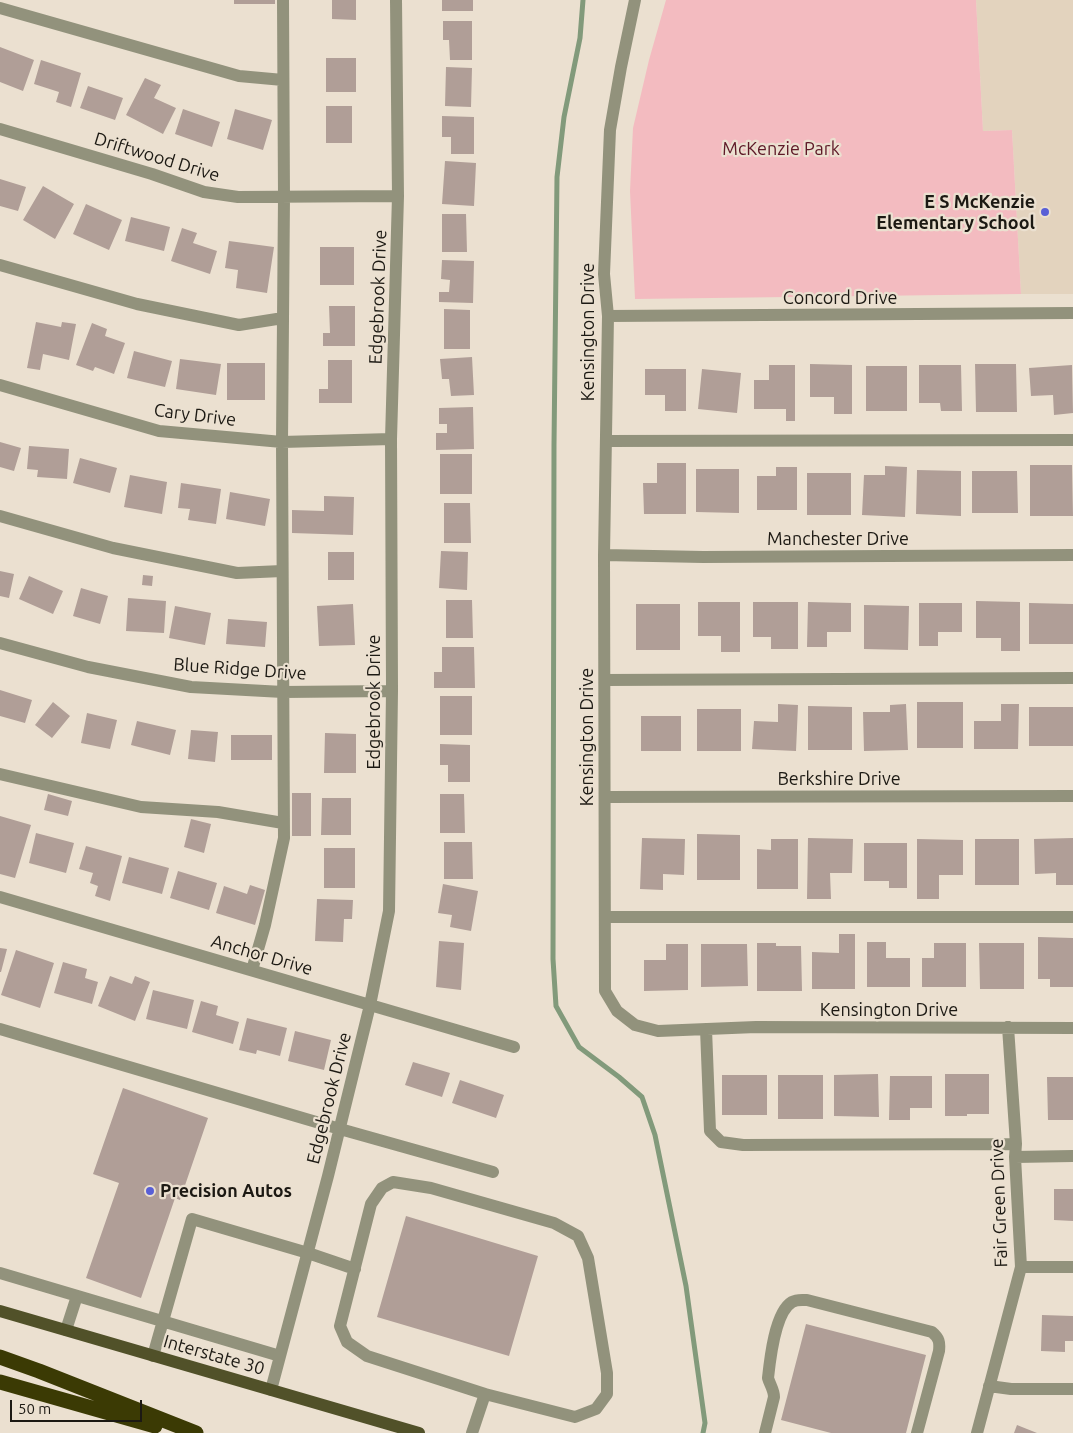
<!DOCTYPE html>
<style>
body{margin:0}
#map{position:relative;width:1073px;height:1433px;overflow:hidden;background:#ebe0d0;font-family:Ubuntu,sans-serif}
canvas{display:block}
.scale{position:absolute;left:10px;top:1400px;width:132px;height:22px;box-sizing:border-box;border:2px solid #1c1913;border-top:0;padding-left:6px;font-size:15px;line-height:18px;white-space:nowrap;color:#1c1913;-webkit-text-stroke:4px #ebe0d0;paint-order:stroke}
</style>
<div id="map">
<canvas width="1073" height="1433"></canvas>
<div class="scale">50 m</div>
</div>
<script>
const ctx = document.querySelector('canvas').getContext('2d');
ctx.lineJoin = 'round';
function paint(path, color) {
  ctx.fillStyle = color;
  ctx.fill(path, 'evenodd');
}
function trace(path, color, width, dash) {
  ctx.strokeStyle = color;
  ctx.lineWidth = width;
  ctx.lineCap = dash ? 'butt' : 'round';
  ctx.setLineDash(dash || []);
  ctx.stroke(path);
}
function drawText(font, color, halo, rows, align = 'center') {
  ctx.font = font + ' Ubuntu,sans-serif';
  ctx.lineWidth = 4.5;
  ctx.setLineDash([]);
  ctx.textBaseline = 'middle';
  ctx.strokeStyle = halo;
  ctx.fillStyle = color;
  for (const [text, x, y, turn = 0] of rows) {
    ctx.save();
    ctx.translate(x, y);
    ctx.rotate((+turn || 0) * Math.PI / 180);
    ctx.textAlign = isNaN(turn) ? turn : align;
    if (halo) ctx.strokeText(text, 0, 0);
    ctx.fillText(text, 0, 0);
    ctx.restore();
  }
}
paint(new Path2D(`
 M976 0H1073V294H1021L1012 130 983 131Z`), '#e3d3be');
paint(new Path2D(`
 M666 0H976L983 131 1012 130 1021 294 635 299 630 191 633 128 649 60Z`), '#f3bbc0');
trace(new Path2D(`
 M583 0 580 38 564 117 557 177 554 445 553 959 556 1006 579 1047 619 1077 642 1097 655 1135 686 1286 705 1423 703 1433`), '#829a7b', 5);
paint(new Path2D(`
 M234 0H275V4H234Z
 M332 0H356V20L332 19Z
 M442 0H473V11H442Z
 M443 21H472V60H450L449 40H443Z
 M0 47 34 60 23 91 0 82Z
 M326 58H356V92H326Z
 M41 60 81 73 71 107 56 102 59 92 34 84Z
 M446 67 472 68 471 107 445 106Z
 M145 78 161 85 154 98 176 108 163 134 126 115Z
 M88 86 123 98 115 120 80 108Z
 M326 106H352V143H326Z
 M183 109 220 122 212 147 175 134Z
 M235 109 272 120 263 150 227 139Z
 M442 116 474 117V154H451V137H442Z
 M445 161 476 163 474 206 442 204Z
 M0 179 26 187 18 211 0 206Z
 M43 186 74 204 55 239 23 220Z
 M86 204 122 220 109 250 73 234Z
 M442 214H466L467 252H442Z
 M131 217 170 227 164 251 125 241Z
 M182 228 197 233 193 243 217 251 210 274 171 261Z
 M229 241 274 247 267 293 236 288 238 270 225 268Z
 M320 247H354V285H320Z
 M442 260 474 261 473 303 439 302V292H449L450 280 441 279Z
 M329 306H355V346H323V333H330Z
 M444 309 470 310V349H444Z
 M36 322 61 327 62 322 76 324 69 360 43 354 40 370 27 368Z
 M92 323 107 329 105 336 125 343 114 374 95 367 93 371 76 365Z
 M134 351 172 361 165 387 127 378Z
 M472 357 474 395 451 396 449 379H442L440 359Z
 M180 359 221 364 216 395 176 389Z
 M328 360H352V403H319V389H328Z
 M227 363H265V400H227Z
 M810 364 852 365V414H834V397H810Z
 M975 364H1016L1017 412H976Z
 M769 365H795V421H786V409H754V380H769Z
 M919 365H961L962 411H941L940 403H919Z
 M1072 365 1073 413 1054 415 1053 395 1031 396 1029 368Z
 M866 366H907V411H866Z
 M645 369H686V411H665V395H645Z
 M702 369 741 373 737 413 698 409Z
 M473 407 474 449 436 450V433H447V424H439V408Z
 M0 442 21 448 14 471 0 467Z
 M29 446 69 449 67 479 37 477 38 470 27 469Z
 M440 454H472V494H440Z
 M80 458 117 468 110 493 73 483Z
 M657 463H686V514H644L643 483H657Z
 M1030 465H1072L1073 516H1030Z
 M885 466 907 467 905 517 862 515 864 475H885Z
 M776 467H797V510H757V476H776Z
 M696 469H739V513L696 512Z
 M917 470 961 471V516L916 514Z
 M972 471H1017L1018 513H972Z
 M807 473H851V515H807Z
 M130 475 167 482 162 514 124 507Z
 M181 483 221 489 216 524 188 520 190 509 178 508Z
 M230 492 270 499 265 526 226 519Z
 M324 496 354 497 353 535 292 533V510L324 511Z
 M444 503H470L471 543H444Z
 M441 551 468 552 467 590 439 588Z
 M328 552H354V580H328Z
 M0 571 14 574 9 598 0 596Z
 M143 575 153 576 152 586 142 585Z
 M29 576 63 591 53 614 19 599Z
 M81 588 108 596 100 624 73 616Z
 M128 598 166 601 164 633 126 631Z
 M446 600H472L473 638H446Z
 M976 601 1020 602V651H1001V638H976Z
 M698 602H740V652H721V636H698Z
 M753 602H798V649H771V637H753Z
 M808 602 851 603V632H827V647H807Z
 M919 603H962V632H938V646H919Z
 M1029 603 1073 604V644H1029Z
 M353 604 355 645 319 646 317 606Z
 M636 604H680V650H636Z
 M864 605 909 606 908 650 864 649Z
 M175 606 211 613 205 645 169 638Z
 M228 619 267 622 265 647 226 644Z
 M442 647H474L475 688H434V672H442Z
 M0 690 32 700 25 723 0 716Z
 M440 696H472V735H440Z
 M53 702 70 716 52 738 35 725Z
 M917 702H963V748H917Z
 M778 704 798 705 796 751 752 749 754 721 778 722Z
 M906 704 908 750 864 751 863 712H890V705Z
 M1001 704H1019L1018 749H974V721H1001Z
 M808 706 852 707V750H808Z
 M1029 707H1073V746H1029Z
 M697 709H741V751H697Z
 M87 713 117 720 110 749 81 743Z
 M641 716H681V751H641Z
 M137 721 176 730 170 755 131 745Z
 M191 730 218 732 215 762 188 759Z
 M325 733 356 734V773H324Z
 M231 735H272V760H231Z
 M440 744 470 745V782H448V765H440Z
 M292 793H311V836H292Z
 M48 794 72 801 68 816 44 810Z
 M440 794H464L465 833H440Z
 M322 798H351V835H321Z
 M0 816 31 825 15 878 0 874Z
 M191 819 211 824 204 853 184 847Z
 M36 833 74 843 66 873 29 863Z
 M697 834 740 835V880H697Z
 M642 838 685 839 684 875 663 874V890L640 889Z
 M808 838 853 839 852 873H830L831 899H807Z
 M1073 838V885H1056V873L1035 874 1034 839Z
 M771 839H798V889H757V849L771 850Z
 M917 839 963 840V875H939V899H917Z
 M975 839H1019V885H975Z
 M444 842H472L473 879H444Z
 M864 843H907V888H889V881H864Z
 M86 846 122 856 110 901 95 896 98 886 90 883 93 873 79 869Z
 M324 848H355V888H324Z
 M129 857 169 868 162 894 122 883Z
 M178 871 217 883 209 910 170 898Z
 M443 884 478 891 471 931 450 927 452 915 438 913Z
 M250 885 265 890 255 925 216 913 224 886 247 894Z
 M317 899 353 900 352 919H344L343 942 315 941Z
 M839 934H855V989H812V952L839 953Z
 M1038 937 1073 938V987H1050V979H1038Z
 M439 941 464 943 461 990 436 987Z
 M867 942H886V958H910V987H867Z
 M757 943H776V946H801L802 991H757Z
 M934 943H966V987H922V958H934Z
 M979 943H1024V989H980Z
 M666 944H688V990L644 991V960H666Z
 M701 944H747L748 986 701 987Z
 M0 948 7 949 1 972H0Z
 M16 950 54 963 40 1008 1 995Z
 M63 962 87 969 85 978 98 982 92 1004 54 993Z
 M110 976 132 984 135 976 150 982 135 1021 98 1006Z
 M153 990 194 1000 187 1029 146 1019Z
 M201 1001 218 1006 216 1015 239 1022 233 1044 192 1032Z
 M247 1018 287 1028 280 1056 257 1050 256 1054 239 1050Z
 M295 1031 331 1040 324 1070 288 1061Z
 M413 1062 450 1073 442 1097 405 1085Z
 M878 1074 879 1117 834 1116V1075Z
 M945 1074H989V1114H967V1116H945Z
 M722 1075H767V1115H722Z
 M778 1075H823V1119H778Z
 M890 1076H932V1108H910V1120H889Z
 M1047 1077H1073V1120H1048Z
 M460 1080 504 1095 496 1118 452 1103Z
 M123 1088 208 1118 180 1200 175 1198 141 1298 86 1278 119 1183 93 1174Z
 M1054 1189H1073V1221L1054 1220Z
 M406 1216 538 1256 509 1356 377 1317Z
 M1042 1315 1073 1316V1341H1065V1352L1041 1351Z
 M806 1324 926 1355 906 1433H831L781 1420Z
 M1017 1425 1037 1433H1014Z`), '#b09e97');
trace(new Path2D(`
 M635 0 621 67 610 130 604 274 608 316 604 555 605 991 617 1011 635 1025 658 1031 756 1027 1073 1028
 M0 8 239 76 283 80
 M0 129 152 174 204 192 238 197 398 196
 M0 265 137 304 239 325 283 318
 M608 316 1073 313
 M0 385 159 431 282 442 391 439
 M606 441 1073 440
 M0 516 113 548 237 573 282 571
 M604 555 703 557 1073 555
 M0 643 88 667 191 687 283 692 392 691
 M605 680 1073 678
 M0 774 141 807 218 812 283 823
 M605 797 1073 796
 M0 897 514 1047
 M605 917H1073
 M252 970 265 925 284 838 282 442 284 197 283 0
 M0 1029 340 1129 493 1172
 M706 1029 710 1131 721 1142 743 1145 1016 1144
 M1015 1157 1073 1156
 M393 1182 431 1188 554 1223 578 1236 588 1258 607 1373V1394L596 1409 575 1417 485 1394 367 1356 347 1342 340 1326 371 1204 382 1188Z
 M1021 1267H1073
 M0 1273 280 1356
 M66 1330 77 1296
 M153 1356 192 1219 308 1253 355 1269
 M989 1386 1011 1389H1073
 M271 1390 328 1176 370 1005 389 911 392 691 391 439 398 196 396 0
 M472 1433 485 1394
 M765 1433 774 1397C774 1390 770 1385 768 1378 770 1359 775 1312 792 1302 797 1299 802 1300 807 1300L932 1332C939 1338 940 1342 939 1351L917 1433
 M977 1433 1021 1267 1015 1157 1016 1144 1008 1027`), '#92927c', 12);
trace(new Path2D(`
 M0 1311 419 1433`), '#515129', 12);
trace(new Path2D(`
 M0 1357 39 1371 196 1433
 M0 1382 155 1426`), '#3b3a04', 15);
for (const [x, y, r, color] of [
 [1045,212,5,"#595fd6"],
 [150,1191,5,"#595fd6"]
]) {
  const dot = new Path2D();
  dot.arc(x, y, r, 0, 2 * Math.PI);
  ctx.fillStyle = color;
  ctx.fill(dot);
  trace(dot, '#ebe0d0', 2);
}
drawText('18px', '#5e1927', '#ebe0d0', [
 ["McKenzie Park",781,149]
]);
drawText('18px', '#1c1913', '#ebe0d0', [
 ["Driftwood Drive",157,157,17],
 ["Edgebrook Drive",378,297,-88],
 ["Concord Drive",840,298],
 ["Kensington Drive",588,332,-90],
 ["Cary Drive",195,415,7],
 ["Manchester Drive",838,539],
 ["Blue Ridge Drive",240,669,4],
 ["Edgebrook Drive",374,702,-90],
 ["Kensington Drive",587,737,-90],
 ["Berkshire Drive",839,779],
 ["Anchor Drive",262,955,16],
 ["Kensington Drive",889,1010],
 ["Edgebrook Drive",329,1098,-76],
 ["Fair Green Drive",999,1203,-92],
 ["Interstate 30",214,1355,16]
]);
drawText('bold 18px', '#1c1913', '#ebe0d0', [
 ["E S McKenzie",1035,202],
 ["Elementary School",1035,223],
 ["Precision Autos",160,1191,"left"]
], 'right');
</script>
